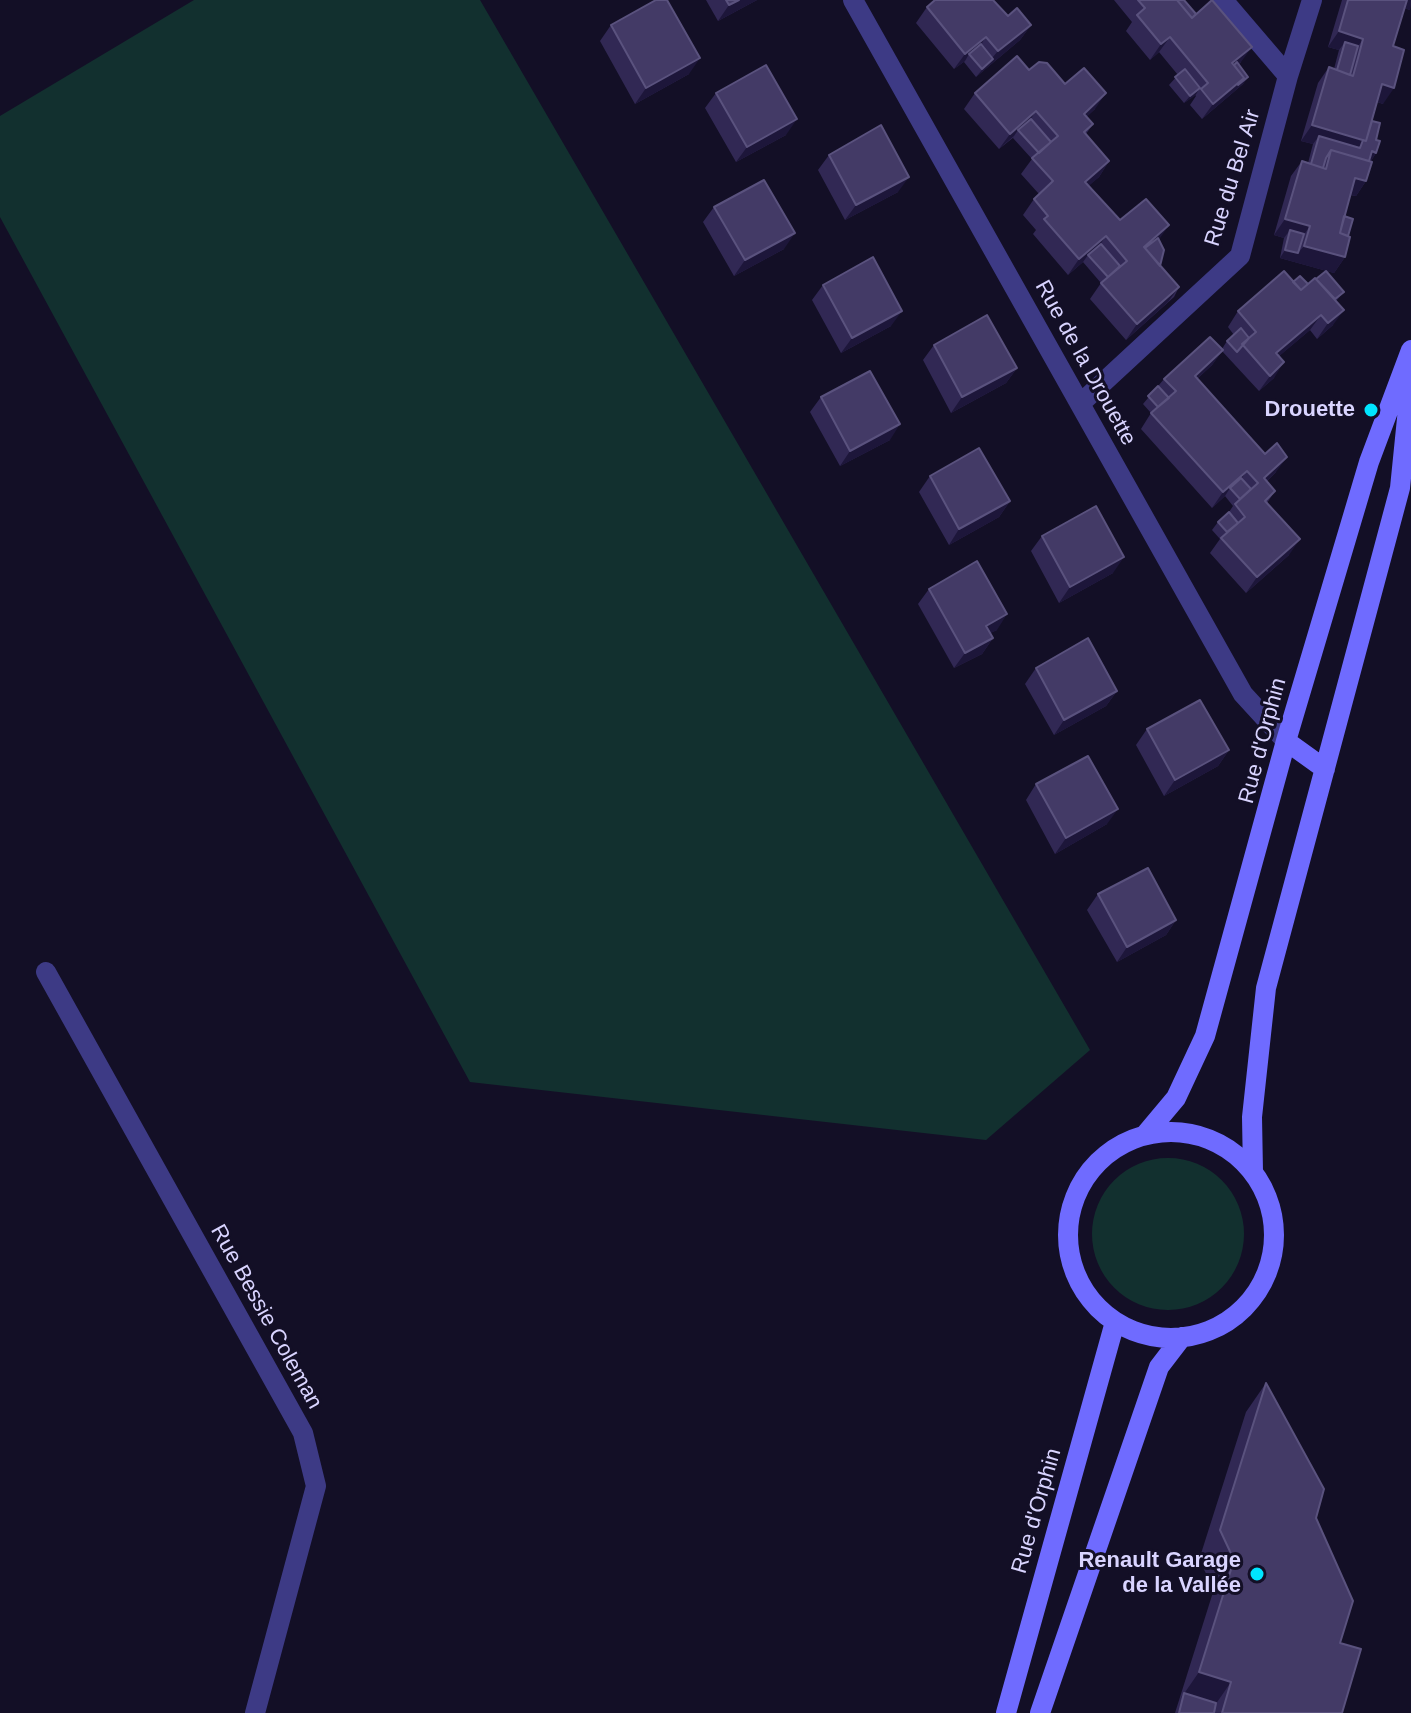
<!DOCTYPE html>
<meta charset="utf-8">
<style>
body{margin:0}
canvas{display:block;background:#130f26}
</style>
<canvas width="1411" height="1713"></canvas>
<script>
const ctx = document.querySelector('canvas').getContext('2d');
ctx.lineJoin = 'round';
function paint(path, color) {
  ctx.fillStyle = color;
  ctx.fill(path, 'evenodd');
}
function trace(path, color, width, dash) {
  ctx.strokeStyle = color;
  ctx.lineWidth = width;
  ctx.lineCap = dash ? 'butt' : 'round';
  ctx.setLineDash(dash || []);
  ctx.stroke(path);
}
function drawText(font, color, halo, rows, align = 'center') {
  ctx.font = font + ' Arial,sans-serif';
  ctx.lineWidth = 6;
  ctx.setLineDash([]);
  ctx.textBaseline = 'middle';
  ctx.strokeStyle = halo;
  ctx.fillStyle = color;
  for (const [text, x, y, turn = 0] of rows) {
    ctx.save();
    ctx.translate(x, y);
    ctx.rotate((+turn || 0) * Math.PI / 180);
    ctx.textAlign = isNaN(turn) ? turn : align;
    if (halo) ctx.strokeText(text, 0, 0);
    ctx.fillText(text, 0, 0);
    ctx.restore();
  }
}
paint(new Path2D(`
 M194 0H480L1090 1050 986 1140 470 1082 0 217V116Z
 M1092 1234a76 76 0 1 1 152 0a76 76 0 1 1-152 0Z`), '#12302f');
trace(new Path2D(`
 M853 0 1243 694 1286 741
 M1223 0 1288 76
 M1081 403 1240 256 1288 76 1312 0
 M46 972 303 1433 316 1486 255 1713`), '#3d3a85', 20);
trace(new Path2D(`
 M1286 741 1325 769
 M1068 1235a103 103 0 1 1 206 0a103 103 0 1 1-206 0Z
 M1145 1135 1176 1098 1205 1036 1286 741 1369 462 1411 350
 M1253 1172 1252 1117 1266 988 1400 488 1411 379
 M1006 1713 1115 1322
 M1040 1713 1159 1367 1182 1337`), '#6f6bff', 20);
paint(new Path2D(`
 M706 0H757L718 21Z
 M1114 0H1184L1196 14 1241 62 1239 64 1248 77 1243 84 1202 119 1190 105 1196 96 1195 95 1184 103 1169 85 1178 75 1159 52 1150 60 1126 31 1132 22Z
 M1342 0H1411L1410 10 1404 8 1393 46 1383 104 1377 102 1372 121 1376 140V153L1371 161 1370 160 1366 181 1356 196 1350 195 1344 216 1348 236 1345 257 1334 273 1280 258 1284 238 1274 235 1291 176 1302 161 1308 163 1313 144 1301 141 1318 83 1329 67 1334 69 1339 50 1328 47Z
 M927 7 1008 16 1031 25 1020 40 976 77 964 62 965 61 954 69 916 23Z
 M611 25 689 74 635 104 600 41Z
 M1029 70 1065 84 1095 109 1086 117 1093 124 1086 134 1109 161 1099 177 1088 186 1120 220 1159 239 1160 266 1179 287 1174 297 1126 340 1090 299 1101 283 1083 262 1068 275 1033 234 1036 230 1023 215 1034 199 1039 194 1021 174 1032 159 1013 138 1014 137 999 149 964 109 975 93Z
 M716 93 786 135 736 162 705 108Z
 M829 155 898 192 845 220 818 170Z
 M714 207 784 249 734 276 703 222Z
 M1316 279 1344 292 1336 301 1333 325 1317 339 1310 330 1279 356 1274 378 1259 391 1222 351 1212 365 1197 379 1276 472 1267 481 1275 491 1267 503 1289 555 1246 593 1210 553 1220 539 1212 530 1218 522 1229 512 1233 506 1225 496 1212 508 1141 429 1151 413 1143 404 1164 379 1222 349 1227 341 1234 335 1228 327 1238 311 1293 282 1308 284Z
 M823 285 891 326 841 353 812 300Z
 M934 345 1017 368 1006 383 951 413 923 360Z
 M821 397 890 440 840 466 810 412Z
 M930 476 1010 501 999 517 949 545 919 492Z
 M1042 536 1113 573 1059 603 1031 551Z
 M929 589 997 630 990 633 993 638 982 654 954 668 918 604Z
 M1036 668 1117 691 1106 706 1054 735 1025 684Z
 M1147 729 1229 750 1218 766 1164 796 1136 745Z
 M1036 784 1107 824 1055 854 1026 800Z
 M1098 894 1176 920 1166 935 1117 962 1087 910Z
 M1266 1383 1316 1518 1340 1643 1342 1713H1175L1214 1589 1199 1560 1246 1412Z`), '#312854');
paint(new Path2D(`
 M739 0H757L718 21 729 5Z
 M1403 0H1411L1410 10 1398 6Z
 M1031 25 1020 40 976 77 998 51Z
 M1339 31 1363 39 1353 54 1345 42 1339 50 1328 47Z
 M986 37 976 52 969 54 965 61 954 69 965 54Z
 M1170 37 1159 52 1150 60 1161 44Z
 M1252 47 1241 62 1228 73 1232 63Z
 M700 58 689 74 635 104 646 88Z
 M1248 77 1243 84 1202 119 1213 104 1244 78Z
 M1382 84 1394 88 1383 104 1372 100Z
 M1200 88 1195 96 1184 103 1190 96Z
 M1106 93 1095 109 1073 130 1084 114Z
 M1036 111 1026 126 1018 130 1014 136 999 149 1010 134Z
 M797 119 786 135 736 162 747 147Z
 M1312 125 1366 141 1355 156 1319 136 1313 144 1301 141Z
 M1372 151 1376 153 1371 161 1367 159Z
 M1109 161 1099 177 1075 198 1085 182Z
 M909 177 898 192 845 220 856 205Z
 M1355 178 1366 181 1356 196 1344 193Z
 M1285 219 1310 226 1299 242 1290 230 1284 238 1274 235Z
 M1169 225 1158 241 1140 256 1144 247Z
 M795 233 784 249 734 276 745 260Z
 M1106 236 1095 252 1088 255 1083 262 1068 275 1079 259Z
 M1304 246 1345 257 1334 273 1280 258 1285 250 1298 253Z
 M1179 287 1168 302 1126 340 1137 324Z
 M1344 310 1333 325 1317 339 1328 323Z
 M902 311 891 326 841 353 852 338Z
 M1321 315 1310 330 1265 368 1276 353Z
 M1223 350 1212 365 1184 391 1195 376Z
 M1284 362 1274 378 1259 391 1270 376Z
 M1017 368 1006 383 951 413 962 397Z
 M900 424 890 440 840 466 850 451Z
 M1287 457 1276 472 1254 493 1264 478Z
 M1247 471 1236 486 1230 488 1225 496 1212 508 1223 492Z
 M1010 501 999 517 949 545 959 529Z
 M1300 539 1289 555 1246 593 1257 577Z
 M1124 557 1113 573 1059 603 1070 587Z
 M1007 614 997 630 975 641 986 626Z
 M993 638 982 654 954 668 965 653Z
 M1117 691 1106 706 1054 735 1064 720Z
 M1229 750 1218 766 1164 796 1175 780Z
 M1118 809 1107 824 1055 854 1066 838Z
 M1176 920 1166 935 1117 962 1127 947Z
 M1199 1672 1231 1682 1211 1711 1184 1693 1179 1701Z`), '#1d163a');
const building = new Path2D(`
 M656 0H667L700 58 646 88 611 25Z
 M726 0H739L729 5Z
 M935 0H993L1008 16 1017 8 1031 25 998 51 986 37 965 54 927 7Z
 M1138 0H1177L1192 18 1212 0 1252 47 1232 63 1244 78 1213 104 1201 89 1208 83 1170 37 1161 44 1137 15 1145 8Z
 M1177 0H1184L1196 14 1192 18Z
 M1348 0H1407L1393 46 1404 50 1394 88 1382 84 1366 141 1312 125 1329 67 1353 76 1358 58 1363 39 1339 31Z
 M1345 42 1358 46 1350 75 1337 70Z
 M981 44 993 59 982 69 969 54Z
 M1017 56 1029 70 1039 62 1047 63 1065 84 1084 68 1106 93 1084 114 1093 124 1084 132 1109 161 1085 182 1120 220 1146 199 1169 225 1144 247 1179 287 1137 324 1101 283 1127 261 1106 236 1079 259 1044 219 1048 216 1034 199 1053 181 1032 158 1058 136 1036 111 1010 134 975 93Z
 M1237 62 1248 77 1238 85 1244 78 1234 65Z
 M766 65 797 119 747 147 716 93Z
 M1185 69 1200 88 1190 96 1175 77Z
 M1031 119 1051 142 1039 153 1018 130Z
 M1372 121 1380 123 1376 140 1380 141 1376 153 1372 151 1369 161 1331 150 1326 158 1323 168 1311 164 1319 136 1360 148 1363 140 1366 141Z
 M881 125 909 177 856 205 829 155Z
 M1331 150 1372 162 1366 181 1355 178 1340 233 1350 237 1345 257 1304 246 1310 226 1285 219 1302 161 1326 169Z
 M764 180 795 233 745 260 714 207Z
 M1344 216 1353 219 1348 236 1340 233Z
 M1290 230 1304 234 1298 253 1285 250Z
 M1158 238 1164 250 1160 266 1145 248Z
 M1101 244 1120 266 1108 277 1088 255Z
 M873 257 902 311 852 338 823 285Z
 M1284 271 1301 290 1315 278 1344 310 1328 323 1321 315 1276 353 1284 362 1270 376 1242 344 1256 332 1238 311Z
 M1326 271 1344 292 1335 299 1316 279Z
 M1300 276 1308 284 1301 290 1293 282Z
 M987 315 1017 368 962 397 934 345Z
 M1241 328 1249 338 1237 352 1227 341Z
 M1210 337 1223 350 1195 376 1265 454 1277 443 1287 457 1264 478 1275 491 1265 501 1300 539 1257 577 1221 538 1245 517 1235 504 1258 483 1247 471 1223 492 1151 413 1176 391 1164 379Z
 M870 371 900 424 850 451 821 397Z
 M1158 386 1169 398 1158 407 1148 396Z
 M979 448 1010 501 959 529 930 476Z
 M1241 478 1251 489 1240 499 1230 488Z
 M1096 506 1124 557 1070 587 1042 536Z
 M1229 512 1238 523 1227 532 1218 522Z
 M977 561 1007 614 986 626 993 638 965 653 929 589Z
 M1088 638 1117 691 1064 720 1036 668Z
 M1200 700 1229 750 1175 780 1147 729Z
 M1088 756 1118 809 1066 838 1036 784Z
 M1148 868 1176 920 1127 947 1098 894Z
 M1266 1383 1324 1489 1316 1518 1353 1601 1340 1643 1361 1649 1342 1713H1222L1231 1682 1199 1672 1234 1560 1220 1530Z
 M1184 1693 1216 1703 1214 1713H1179Z`);
paint(building, '#433a66');
trace(building, '#5a527e', 2);
for (const [x, y, r, color] of [
 [1371,410,8,"#00e5ff"],
 [1257,1574,8,"#00e5ff"]
]) {
  const dot = new Path2D();
  dot.arc(x, y, r, 0, 2 * Math.PI);
  ctx.fillStyle = color;
  ctx.fill(dot);
  trace(dot, '#130f26', 3);
}
drawText('22px', '#d9d4ff', '#130f26', [
 ["Rue du Bel Air",1233,178,-73],
 ["Rue de la Drouette",1085,363,61],
 ["Rue d'Orphin",1263,741,-75],
 ["Rue Bessie Coleman",266,1317,61],
 ["Rue d'Orphin",1037,1511,-74]
]);
drawText('bold 22px', '#d9d4ff', '#130f26', [
 ["Drouette",1355,410],
 ["Renault Garage",1241,1561],
 ["de la Vallée",1241,1586]
], 'right');
</script>
